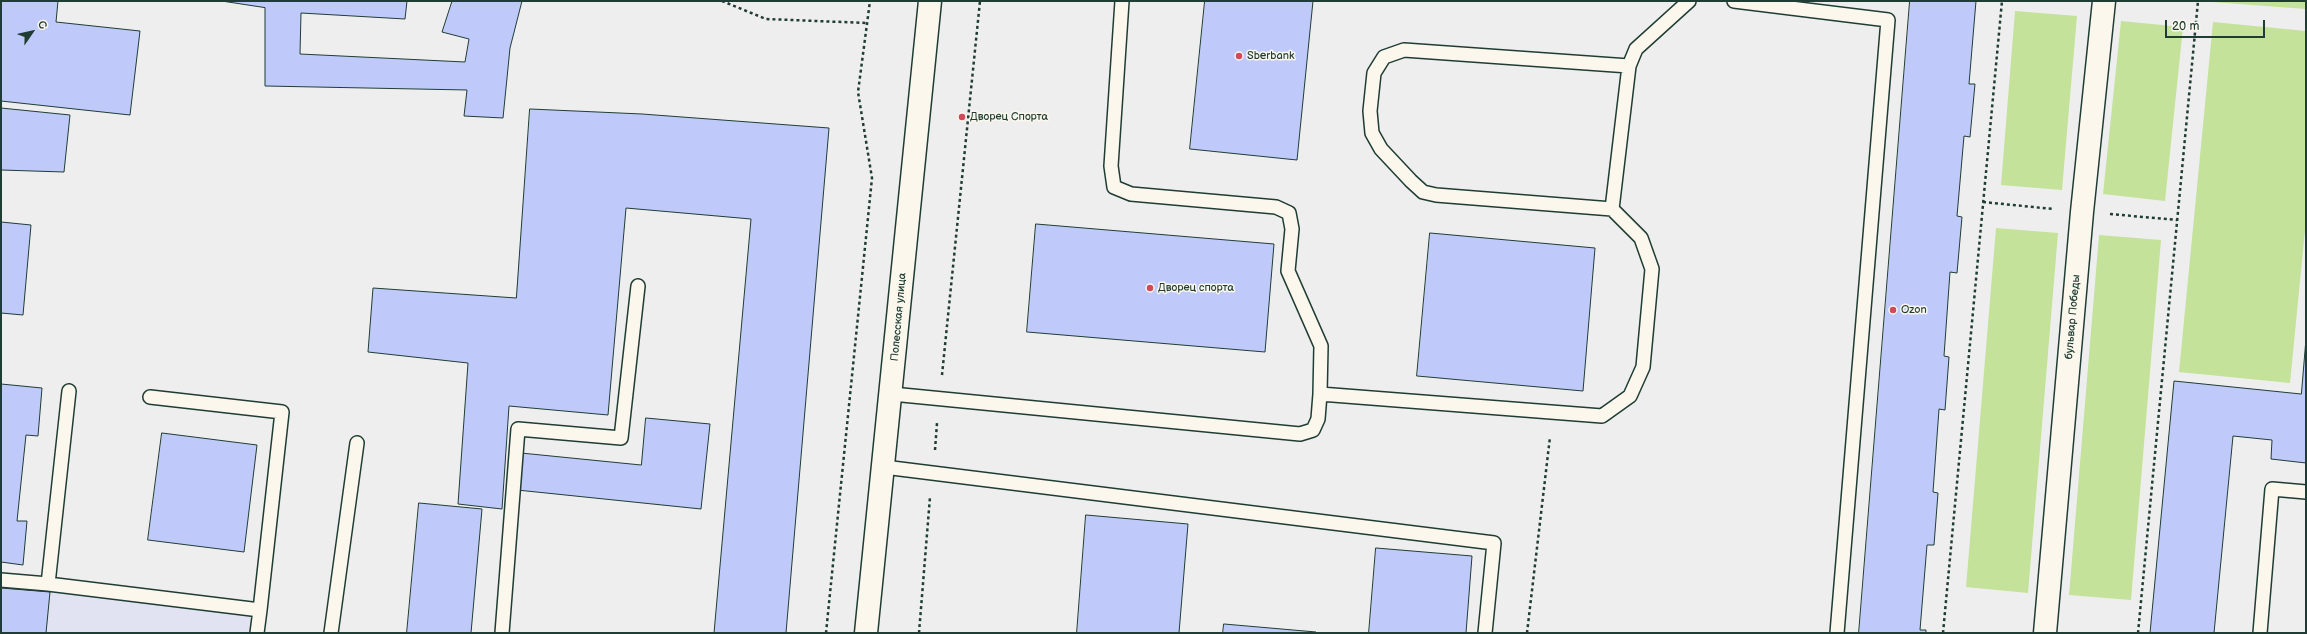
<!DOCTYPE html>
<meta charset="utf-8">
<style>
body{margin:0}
#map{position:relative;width:2307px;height:634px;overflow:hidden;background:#efeeef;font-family:"Balsamiq Sans",sans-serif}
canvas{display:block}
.frame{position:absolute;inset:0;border:2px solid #1f3d34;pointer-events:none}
.north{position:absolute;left:12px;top:12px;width:40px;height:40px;-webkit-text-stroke:3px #fbf7ec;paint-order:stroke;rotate:56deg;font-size:11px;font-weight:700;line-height:16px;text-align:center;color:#1f3d34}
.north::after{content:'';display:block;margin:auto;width:14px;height:18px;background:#1f3d34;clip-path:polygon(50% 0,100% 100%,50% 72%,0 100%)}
.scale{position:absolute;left:2165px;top:20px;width:100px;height:18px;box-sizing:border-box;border:2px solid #1f3d34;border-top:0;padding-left:5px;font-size:12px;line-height:14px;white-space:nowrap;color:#1f3d34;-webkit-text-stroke:3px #fbf7ec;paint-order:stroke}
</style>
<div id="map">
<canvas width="2307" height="634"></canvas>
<div class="frame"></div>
<div class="north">С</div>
<div class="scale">20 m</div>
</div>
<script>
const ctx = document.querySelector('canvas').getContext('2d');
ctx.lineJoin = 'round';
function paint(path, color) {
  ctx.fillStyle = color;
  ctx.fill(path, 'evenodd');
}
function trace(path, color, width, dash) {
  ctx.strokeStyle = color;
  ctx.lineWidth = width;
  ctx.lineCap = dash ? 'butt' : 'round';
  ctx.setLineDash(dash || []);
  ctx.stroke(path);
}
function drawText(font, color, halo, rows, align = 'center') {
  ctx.font = font + ' "Balsamiq Sans",sans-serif';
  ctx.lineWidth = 3;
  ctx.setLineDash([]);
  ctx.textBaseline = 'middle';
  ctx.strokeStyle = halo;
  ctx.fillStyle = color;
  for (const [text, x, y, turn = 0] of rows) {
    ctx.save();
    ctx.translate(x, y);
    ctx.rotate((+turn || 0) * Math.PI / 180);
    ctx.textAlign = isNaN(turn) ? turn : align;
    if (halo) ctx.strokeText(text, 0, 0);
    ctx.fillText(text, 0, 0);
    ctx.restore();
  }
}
paint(new Path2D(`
 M1 577 266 609 263 633H1Z`), '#e1e3f2');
paint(new Path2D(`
 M2212 1H2306V9L2212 2Z
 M2015 11 2077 16 2062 190 2001 185Z
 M2121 21 2183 27 2165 201 2103 194Z
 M2213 22 2306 31V220L2290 383 2179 372Z
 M1996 228 2058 233 2028 593 1966 587Z
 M2099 235 2161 240 2131 600 2069 595Z`), '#c4e29a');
const building = new Path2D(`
 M1 1H58L56 22 140 31 130 115 1 101Z
 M222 1H407L405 19 301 13 300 54 465 62 469 39 442 32 452 1H522L510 48 503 118 464 116 467 90 265 86V8Z
 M1205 1H1313L1297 160 1190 149Z
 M1910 1H1976L1969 84H1975L1970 137 1964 136 1957 216 1962 217 1957 273 1950 272 1944 356 1949 357 1945 410 1939 409 1933 492 1938 493 1934 545H1927L1920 630H1926V633H1859Z
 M1 108 70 115 64 172 1 170Z
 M530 109 642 114 829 128 786 633H714L751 219 626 208 608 415 509 406 502 509 458 504 468 363 368 352 373 288 516 298Z
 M1 222 31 225 23 315 1 313Z
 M1036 224 1274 244 1265 352 1027 332Z
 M1430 233 1595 248 1583 391 1417 376Z
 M2306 339V463L2271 459 2272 440 2233 436 2214 633H2150L2174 381 2301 394Z
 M1 384 42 388 38 436 26 435 17 521H27L23 565 1 562Z
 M646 418 710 424 701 509 517 490 521 453 641 465Z
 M162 433 257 445 244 552 148 540Z
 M419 503 482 509 471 633H407Z
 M1086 515 1188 524 1179 633H1077Z
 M1376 548 1472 556 1466 633H1369Z
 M1 588 50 592 46 633H1Z
 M1224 624 1316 632V633H1223Z`);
paint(building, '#bfc9fa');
trace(building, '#1f3d34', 1);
const lane = new Path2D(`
 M1122 1 1111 166 1114 187 1131 194 1276 207 1289 213 1292 229 1288 271 1321 346 1320 394
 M1734 1 1888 20 1837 633
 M1612 209 1629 66 1636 49 1689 1
 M892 394 1300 434 1313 430 1318 419 1320 394 1602 416 1630 396 1643 367 1652 269 1641 238 1612 209 1436 195 1423 192 1411 181 1381 149 1372 133 1370 111 1374 73 1384 57 1404 50 1629 66
 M150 397 282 412 260 610
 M884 467 1494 543 1485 633
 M1 580 48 584 260 610 257 633
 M48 584 69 391
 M331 633 357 443
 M502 633 518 429 621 438 638 286
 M2260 633 2272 489 2306 492`);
const street = new Path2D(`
 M2045 633 2082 212 2104 1`);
const primary = new Path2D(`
 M866 633 930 1`);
trace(lane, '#1f3d34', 16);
trace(street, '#1f3d34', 25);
trace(primary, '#1f3d34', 25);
trace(new Path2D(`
 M722 1 766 19 867 23
 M1983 202 2053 209
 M2110 214 2177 220
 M942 375 980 1
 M935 450 937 423
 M826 633 872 178 858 92 870 1
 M919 633 930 497
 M1527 633 1550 437
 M1943 633 2002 1
 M2138 633 2198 1`), '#1f3d34', 2.5, [3, 3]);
trace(lane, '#fbf7ec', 13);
trace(street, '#fbf7ec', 22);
trace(primary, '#fbf7ec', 22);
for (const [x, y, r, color] of [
 [1239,56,4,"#d1495b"],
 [962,117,4,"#d1495b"],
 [1150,288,4,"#d1495b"],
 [1893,310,4,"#d1495b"]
]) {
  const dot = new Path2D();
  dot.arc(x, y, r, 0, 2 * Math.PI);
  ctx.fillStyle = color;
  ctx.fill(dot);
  trace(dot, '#fbf7ec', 1.5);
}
drawText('11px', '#1f3d34', '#fbf7ec', [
 ["Sberbank",1247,56],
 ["Дворец Спорта",970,117],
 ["Дворец спорта",1158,288],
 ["Ozon",1901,310]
], 'left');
drawText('11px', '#1f3d34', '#fbf7ec', [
 ["Полесская улица",899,317,-85],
 ["бульвар Победы",2073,317,-85]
]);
</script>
